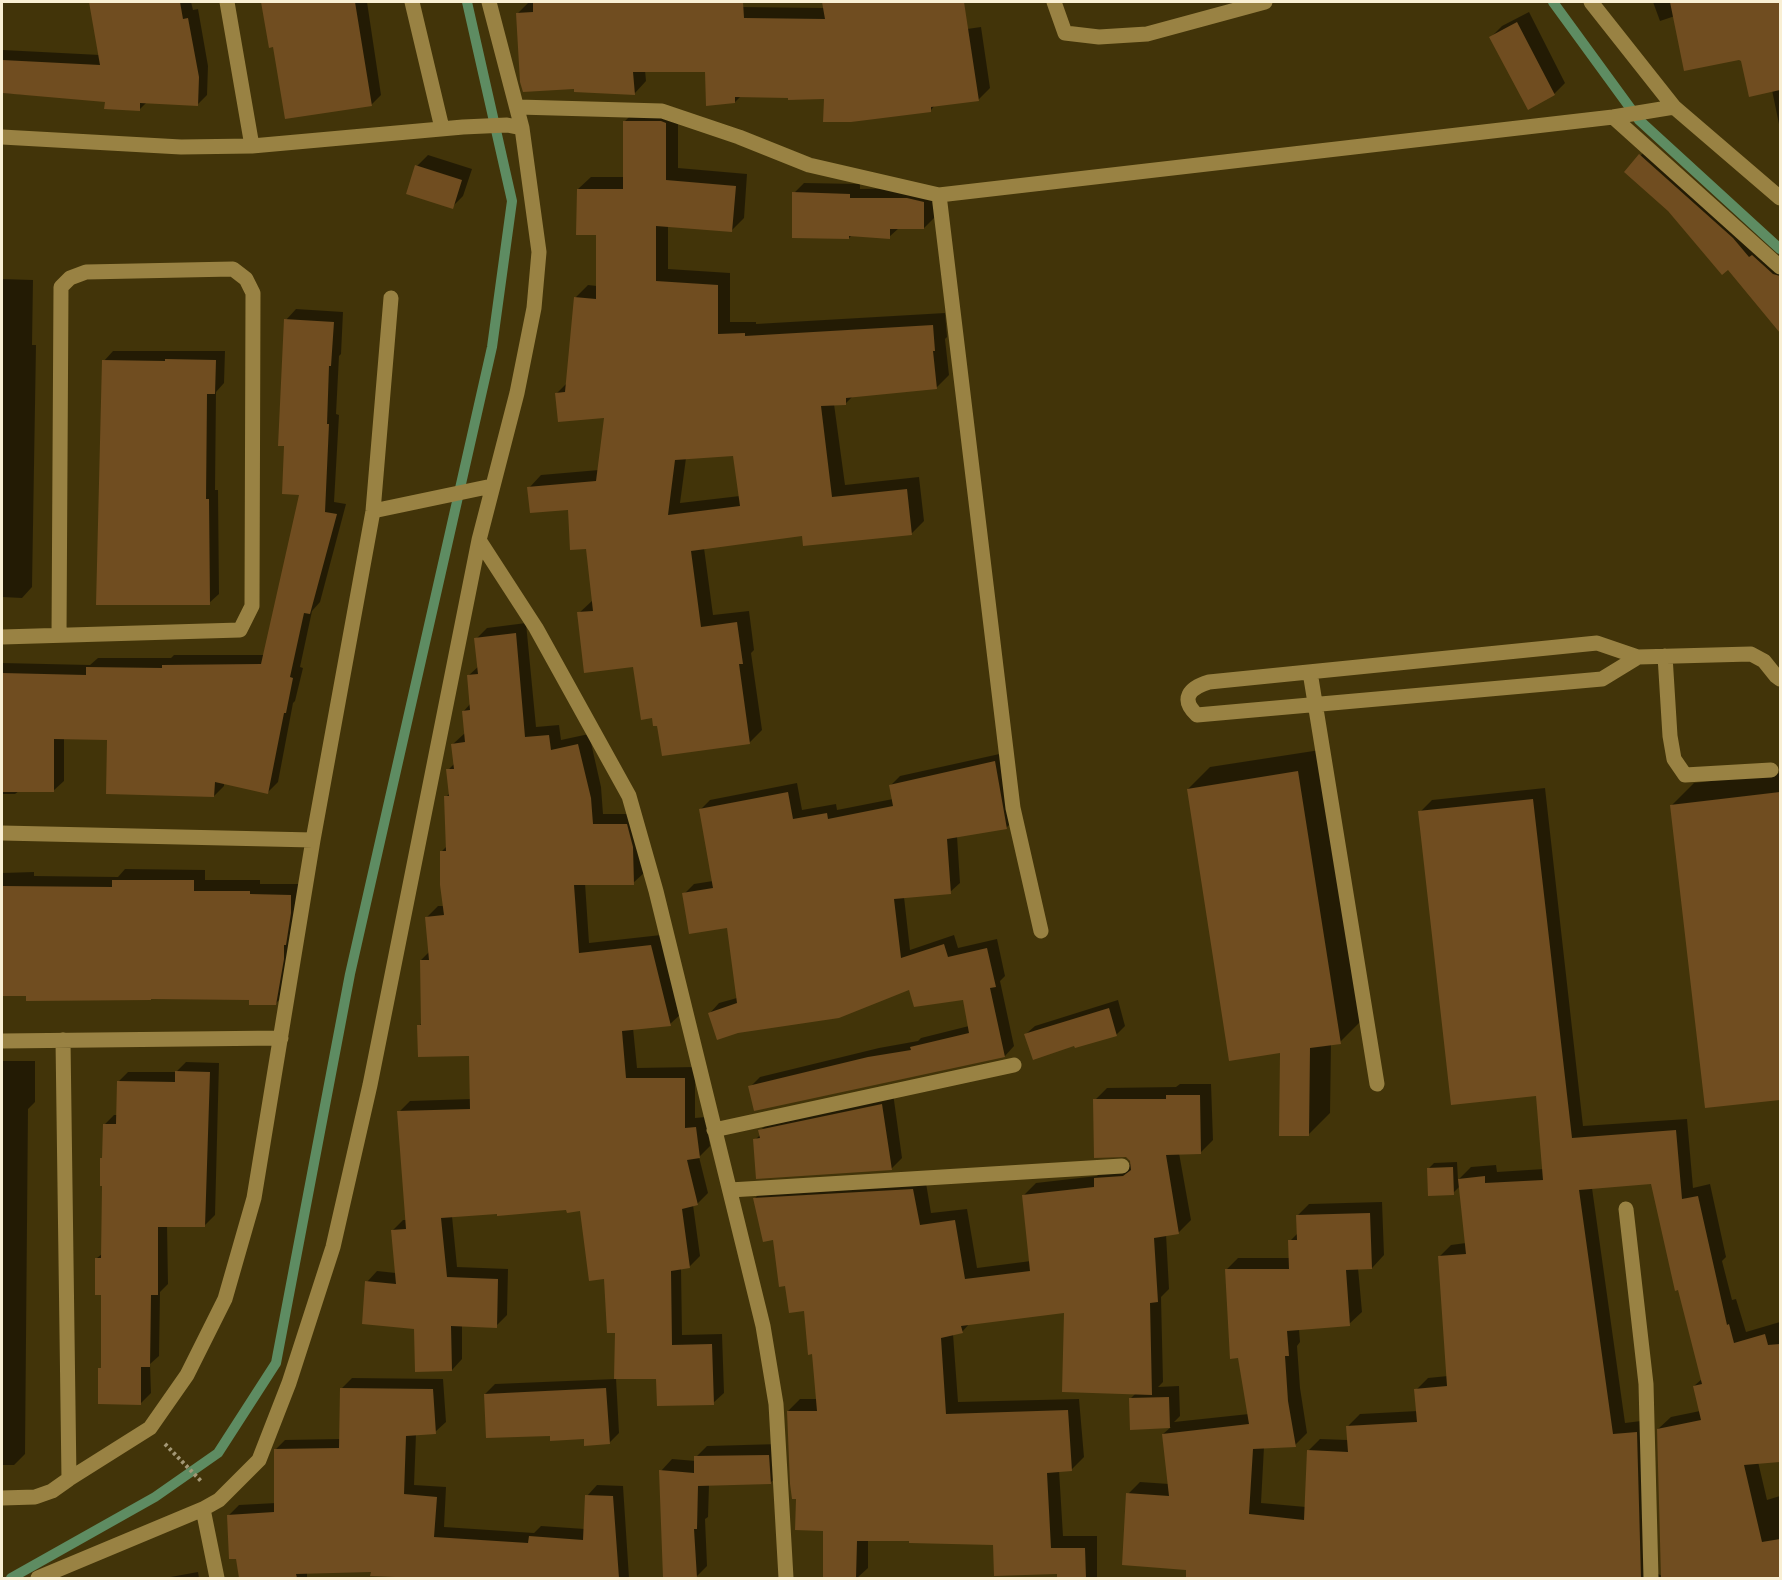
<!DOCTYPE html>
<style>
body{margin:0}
#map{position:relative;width:1782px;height:1580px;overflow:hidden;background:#423409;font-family:"Exo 2",sans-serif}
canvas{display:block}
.frame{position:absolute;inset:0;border:3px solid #f9efd3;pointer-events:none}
</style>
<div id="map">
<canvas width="1782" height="1580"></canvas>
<div class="frame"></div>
</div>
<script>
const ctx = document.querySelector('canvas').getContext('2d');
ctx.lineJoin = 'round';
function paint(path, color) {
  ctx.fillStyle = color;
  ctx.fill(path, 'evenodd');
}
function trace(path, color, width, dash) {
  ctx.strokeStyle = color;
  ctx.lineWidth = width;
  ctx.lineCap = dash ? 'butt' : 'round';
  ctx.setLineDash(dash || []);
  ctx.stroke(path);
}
paint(new Path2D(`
 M90 2H191L193 10 198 9 208 66 207 95 197 105 147 102 139 110 106 100 2 93V46L3 50 100 55Z
 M263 2H367L381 95 371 105 274 46H270Z
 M529 2H739V7L825 8 824 2H941L946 32 981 27 990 88 978 100 935 105 931 110 825 97 741 96 735 102 706 70H645L646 81 635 93 517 14Z
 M1653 2H1780V129L1772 90 1743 60 1675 16 1660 21Z
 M1529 12 1565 83 1554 94 1491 37 1502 26Z
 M637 109 678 110V168L747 174 744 218 731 231 668 225V269L730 273V322H756V324L945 313 947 337 945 339 949 375 937 387 853 396 846 403 834 404 845 485 919 477 924 521 912 533 804 534 704 548 713 615 749 611 754 650 751 653 762 730 750 742 658 724 634 665 579 613 593 600 588 548 569 508 529 488 541 475 599 470 606 417 556 394 567 383 575 298 588 285 597 286 598 233 578 189 591 177H625L624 122ZM734 454 740 496 680 503 686 458Z
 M1651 144 1780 260V331L1728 268 1669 210 1626 172Z
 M428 155 472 169 463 196 452 207 417 166Z
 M804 183 860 184V189L918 188 934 192V218L924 228H899L889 237 852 235 849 238 794 193Z
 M2 279 33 280 32 345H36L32 587 22 598 2 597Z
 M296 309 343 312 341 354 339 356 336 414 339 415 334 502 346 504 320 602 312 611 300 667 303 668 295 701 293 703 278 782 268 792 224 782V786L214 796 108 739 64 738V781L53 791H19L15 794H2V663L90 665 98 658H171L174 655H265L301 493 286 445V320Z
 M113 351H225L224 383 216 392 215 490H218L219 594 209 603 104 361Z
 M526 623 536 727 559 725 561 740 589 734 601 787 603 814H637L644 873 633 883H585L589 943 661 935 681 1014 670 1024 633 1028 637 1068 695 1067V1118L706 1117 710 1146 699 1157 708 1193 697 1204 693 1205 700 1256 689 1267 681 1268 682 1335 722 1334 724 1393 713 1403 658 1377 616 1378 619 1433 609 1443 585 1437 551 1434 485 1394 495 1384 615 1379 616 1331 605 1278 581 1210 567 1208 452 1216 457 1267 508 1269 507 1315 496 1326 462 1325V1359L452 1370 415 1327 367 1282 377 1271 396 1273 392 1231 403 1220H407L399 1112 410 1101 472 1099 471 1054 419 1026 422 1023 421 960 430 951 427 917 438 906H444L441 852 448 845 446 797 450 793 448 770 455 763 453 744 465 733 463 712 471 703 469 675 479 666 476 639 487 628Z
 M1320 750 1362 1020 1340 1042 1331 1044 1330 1113 1308 1135 1282 1051 1188 789 1210 767Z
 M1004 753 1016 818 1006 828 957 836 960 883 950 892 904 897 910 950 954 935 958 948 997 939 1005 976 1000 981 1014 1046 1005 1056 750 1087 760 1077 879 1048 918 1041 921 1038 969 1026 964 998 910 988 710 1013 719 1003 737 998 729 926 684 894 694 884 713 881 700 810 710 800 797 783 802 810 836 804 837 810 893 799 890 786 900 776Z
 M1780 773V1098L1707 1106 1672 805 1694 783Z
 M1545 788 1583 1126 1687 1119 1693 1188 1710 1184 1726 1257 1722 1261 1732 1300 1736 1299 1746 1332 1780 1322V1441L1755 1449 1767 1500 1780 1496V1578H1187L1188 1568 1128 1494 1140 1482 1169 1484 1163 1434 1171 1427 1131 1429 1130 1399 1136 1393 1065 1312 970 1323 962 1332 953 1334 958 1402 1079 1399 1084 1457 1072 1469 1059 1470 1063 1536H1097V1578H1058V1573L995 1543 911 1539H868V1568L857 1578H824L825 1530 797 1497 788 1411 800 1399H818L813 1353 805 1309 786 1284 774 1238 754 1199 766 1187 925 1177 931 1213 967 1209 977 1268 1031 1261 1024 1195 1036 1183 1097 1176 1107 1166 1132 1164 1095 1100 1107 1088 1176 1087 1180 1084H1211L1213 1140 1201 1152 1179 1153 1191 1220 1179 1232 1166 1234 1169 1289 1161 1297 1163 1382 1158 1387 1179 1386 1180 1416 1174 1422 1249 1414 1226 1270 1238 1258H1290V1241L1298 1233 1297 1216 1309 1204 1382 1202 1384 1255 1372 1268H1358L1362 1312 1349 1324 1299 1329 1300 1342 1297 1346 1300 1388 1307 1433 1295 1445 1264 1447 1261 1503 1306 1507 1308 1451 1320 1439 1348 1440V1426L1360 1414 1418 1411 1416 1390 1428 1378 1448 1376 1439 1257 1451 1245 1466 1243 1460 1186 1453 1193 1429 1168 1434 1163 1457 1162 1458 1180 1471 1167 1496 1165 1497 1172 1544 1169 1538 1094 1420 812 1432 800ZM1653 1183 1702 1379 1694 1386 1700 1411 1671 1417 1658 1429 1662 1576 1655 1572 1649 1420 1625 1423 1592 1188Z
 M125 869 205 870V880H260V884H302L286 993 275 1004 250 999 2 995V873L34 872V876L118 877Z
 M1118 1000 1125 1026 1116 1035 1026 1034 1035 1026Z
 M2 1061H35V1102L28 1109 25 1454 14 1465H2Z
 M186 1062 219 1063 215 1215 205 1225H167L168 1284 160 1292 159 1356 150 1364 151 1393 141 1403 100 1369 103 1366V1293L97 1258 103 1253 104 1125 114 1115H118V1082L128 1072H176Z
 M893 1093 902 1158 891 1169 755 1140 761 1134 760 1131 771 1120Z
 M352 1378 443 1379 446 1422 435 1432 416 1434 414 1485 446 1487 444 1527 534 1533 541 1526 585 1529 587 1496 597 1485 623 1486 629 1578H413V1577L372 1571 307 1572V1578H241L229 1515 239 1505 276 1503 275 1450 285 1440 340 1439 342 1388Z
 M780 1444 782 1472 770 1483 709 1485 708 1517 705 1519 707 1566 696 1577 661 1471 672 1459 696 1461V1457L707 1446Z
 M198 1572 199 1578H165Z`), '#0007');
trace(new Path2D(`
 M1553 2 1639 120 1780 249
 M11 1578 155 1497 218 1453 276 1363 350 974 492 347 512 201 467 2`), '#5e8c62', 10);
paint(new Path2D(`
 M89 2H180L183 19 188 18 199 77 198 106 140 103V111L104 109 105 102 2 93V60L100 65Z
 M261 2H355L372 106 285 119 273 47 269 48Z
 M533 2H743L744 18 825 19 822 2H964L979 101 931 107V112L851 122H823L824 99 788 100V98L735 97V103L706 106 705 72H633L635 95 574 92V89L523 92 520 82 516 13 533 12Z
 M1670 2H1780V90L1749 97 1741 61 1739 60 1684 71Z
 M1517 22 1555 95 1528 110 1489 37Z
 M623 121H661L666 123V180L736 186 732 232 656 226V281L718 285V334L745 333V336L933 325 935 351H933L937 389 846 398V405L821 406 832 497 907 489 912 535 803 546 802 536 691 551 701 627 737 622 743 664H739L750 744 662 756 657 726H653L652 718 641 720 633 667 584 673 577 612 593 611 586 549 570 550 568 510 530 513 527 487 596 481 604 418 558 422 555 393 565 392 574 297 596 299V235H576L577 189H623ZM733 456 740 506 668 515 675 460Z
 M1639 154 1733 238 1749 257 1752 255 1773 274 1780 276V333L1728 270 1722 275 1668 211 1624 172Z
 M415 165 462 180 453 209 406 194Z
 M792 192 850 194V198H907L924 202V229H890V239L849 236V239L792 238Z
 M284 319 334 322 331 366H329L327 424H329L325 512 337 514 310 614 304 613 290 677 293 678 286 713H284L268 794 215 782 214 797 106 794 107 740 54 739V792H2V673L86 675V667L162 668V665L261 664 299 495 282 494 284 446H278Z
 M165 359 216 360 215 394H207L206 499H209L210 605H96L102 360 165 361Z
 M516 633 525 737 549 735 551 750 578 744 591 798 593 824H627L633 847 634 885H574L579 953 651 945 671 1026 622 1031 626 1078H685V1128L696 1127 700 1158 687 1160 698 1205 682 1209 690 1268 671 1271 672 1345 712 1344 714 1405 657 1406 656 1379H614L615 1333H607L604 1279 589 1281 580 1211 567 1213 566 1210 497 1216V1214L441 1218 447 1277 498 1279 497 1328 451 1326 452 1371 415 1372 414 1329 362 1324 365 1281 396 1284 391 1230 406 1229 397 1111 470 1109 469 1056 418 1057 417 1025H421L420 960H429L425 917 444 915 440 885V851H446L444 796H449L446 769H454L451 744 465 742 462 711 470 710 467 675 478 674 474 638Z
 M995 761 1007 829 947 839 951 894 894 899 901 958 944 944 948 957 987 948 996 987 990 988 1005 1057 754 1111 748 1086 868 1057 911 1050 910 1047 969 1033 963 1000 914 1007 909 990 839 1018 738 1033 717 1040 708 1013 737 1003 727 928 689 934 682 893 713 888 699 809 788 792 793 819 827 813 828 819 893 806 889 785Z
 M1298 771 1341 1044 1310 1048 1309 1136H1279L1280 1053 1229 1061 1187 789Z
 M1780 792V1100L1705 1108 1670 805Z
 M1533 799 1572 1138 1676 1130 1682 1199 1698 1196 1727 1325 1729 1324 1734 1343 1765 1334 1768 1345 1780 1344V1462L1744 1465 1762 1542 1780 1539V1578H1661L1657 1429 1701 1420 1693 1386 1702 1384 1678 1290 1675 1291 1651 1184 1579 1190 1613 1434 1637 1432 1641 1578H1186V1570L1122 1565 1126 1493 1169 1496 1162 1434 1249 1424 1238 1358 1230 1359 1225 1269H1289L1288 1240H1297L1296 1215 1370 1213 1372 1269 1346 1270 1350 1326 1287 1331 1289 1356H1285L1288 1401 1296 1447 1253 1449 1249 1514 1304 1520 1307 1450 1348 1452 1346 1426 1417 1422 1414 1389 1447 1386 1438 1256 1466 1254 1458 1179 1485 1176V1183L1543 1180 1536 1096 1451 1105 1418 811Z
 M112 880H194V891H250V894L291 895V913L286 945H284V959L276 1005H249V1000L151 999V1000L26 1001V996H2V886L112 887Z
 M1109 1008 1117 1036 1075 1048 1074 1046 1033 1060 1024 1034Z
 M175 1071 210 1072 205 1227H158V1295H151L150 1367H141V1405L98 1404V1368H101V1295H95V1258H101L102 1186H100V1158H102L103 1124H116L117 1081 175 1082Z
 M1166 1095H1200L1201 1154 1166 1155 1179 1234 1154 1238 1158 1302 1150 1303 1152 1395 1062 1392 1064 1313 961 1326 963 1333 941 1338 946 1414 1068 1410 1072 1471 1047 1473 1051 1548H1085L1086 1578H1057V1574L994 1576 993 1545 909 1543V1541H857L856 1578H823V1531L795 1530 796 1499H792L790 1484 787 1411H817L812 1354 808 1355 804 1311 789 1313 785 1286 779 1287 773 1240 763 1242 753 1198 913 1189 920 1225 955 1220 965 1279 1030 1271 1022 1195 1094 1187V1178L1123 1176 1131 1170 1130 1161 1126 1157 1094 1158 1093 1099H1166Z
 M882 1104 892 1170 756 1179 753 1139 760 1138 758 1130Z
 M1453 1167 1454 1195 1428 1196 1427 1168Z
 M340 1388 433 1389 436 1434 406 1436 404 1494 437 1497 434 1537 528 1543 529 1536 583 1540 585 1495 613 1496 619 1578H419L370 1576 371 1572 296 1574 297 1578H239L236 1559H229L227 1515 274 1512V1449L339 1448Z
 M606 1388 610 1444 584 1446V1439L550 1441V1436L486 1438 484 1394Z
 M1169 1397 1170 1428 1130 1430 1129 1398Z
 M769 1455 771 1484 698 1486 697 1529H694L697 1578H663L659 1470 694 1473V1456Z`), '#704d20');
trace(new Path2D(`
 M165 1444 202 1482`), '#a49876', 4, [3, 3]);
trace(new Path2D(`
 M227 2 252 146
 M412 2 442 128
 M1054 2 1065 33 1099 37 1147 34 1265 2
 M1591 2 1674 107 1780 198
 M518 107 662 111 739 137 809 165 939 195 1613 117 1674 107
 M1613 117 1780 267
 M2 137 181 147 252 146 463 127 507 125 522 128
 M939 195 1013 808 1041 931
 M373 511 492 486
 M479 540 536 628 629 796 656 891 763 1326 776 1404 786 1578
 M2 637 240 630 252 606 253 293 246 279 233 269 86 272 70 278 61 287 59 635
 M1665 656 1670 736 1674 759 1685 775 1771 770
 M1638 657 1602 679 1197 715C1180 699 1189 688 1209 682L1597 643 1638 657 1751 654 1764 661 1776 676 1780 679
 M1310 672 1377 1084
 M2 833 313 840
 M63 1040 69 1479
 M2 1041 281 1038
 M714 1130 1014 1065
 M730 1190 1122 1166
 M1626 1209 1646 1384 1651 1578
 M2 1498 35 1497 52 1491 69 1479 150 1428 187 1375 225 1299 254 1198 313 840 373 511 391 298
 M203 1509 217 1578
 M38 1578 203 1509 219 1500 259 1460 289 1383 333 1247 370 1085 479 540 517 393 534 308 539 252 522 128 489 2`), '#998243', 15);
</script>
